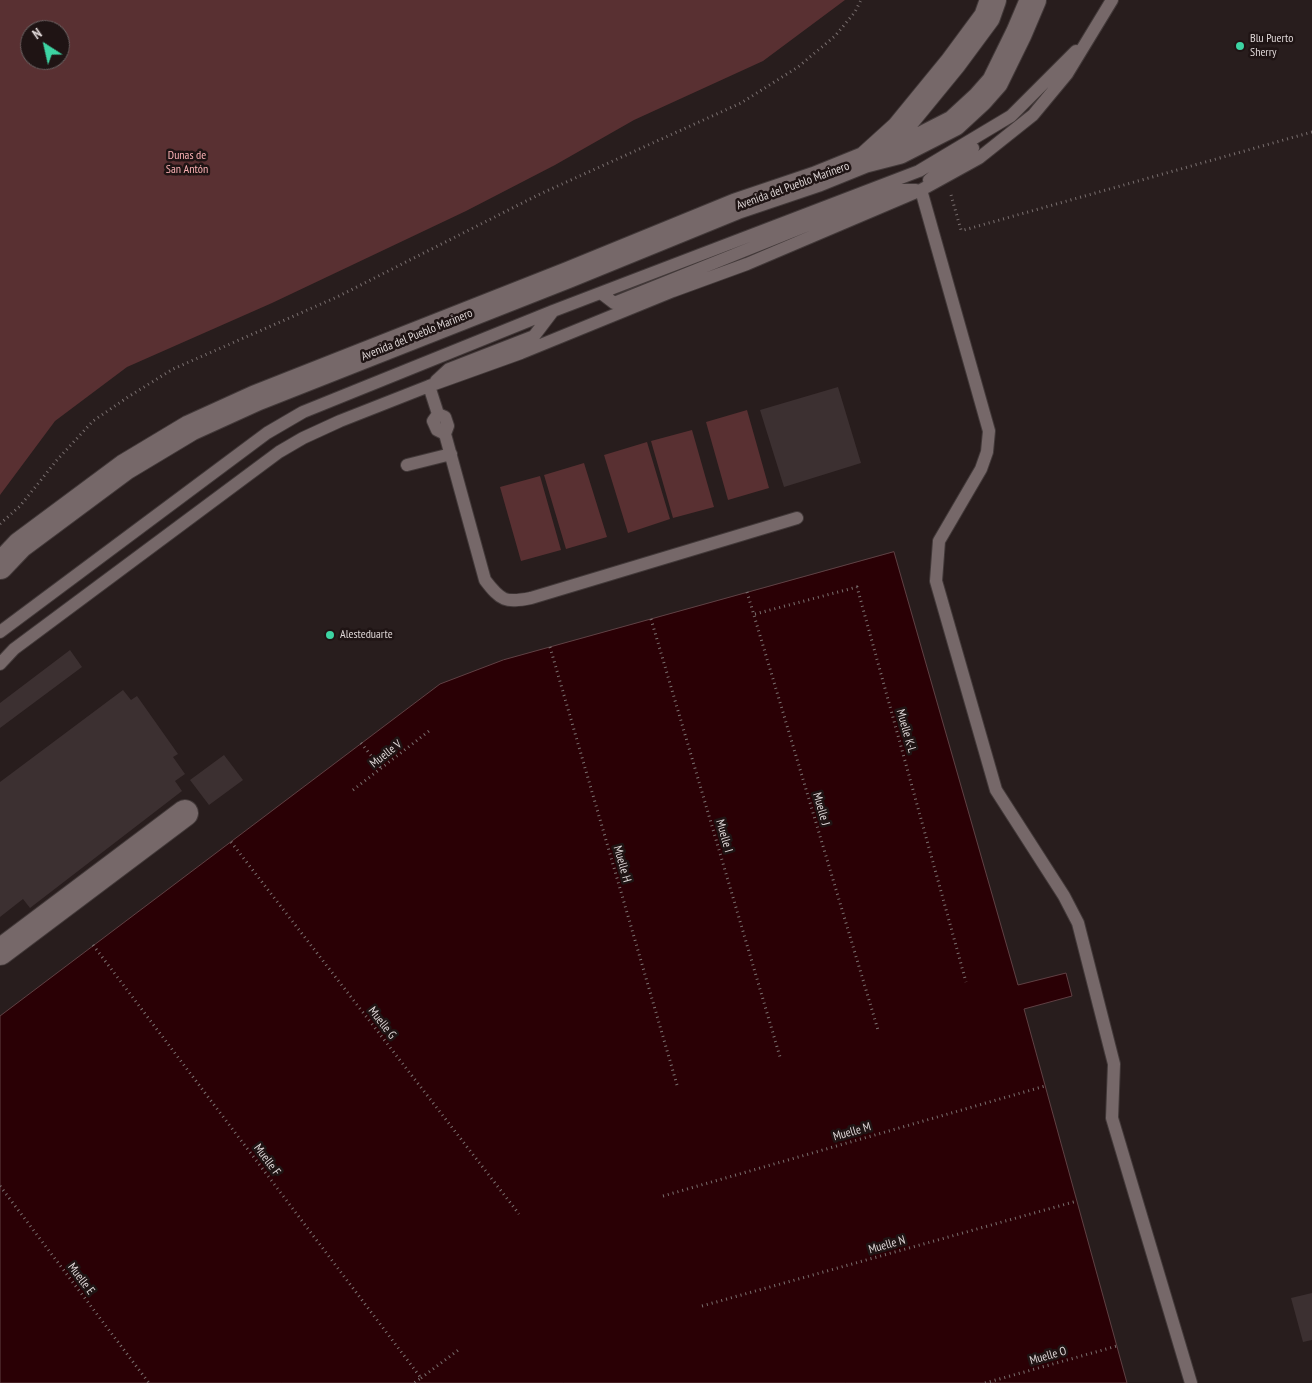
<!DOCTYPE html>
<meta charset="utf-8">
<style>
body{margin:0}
#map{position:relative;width:1312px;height:1383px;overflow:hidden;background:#281d1d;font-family:"PT Sans Narrow",sans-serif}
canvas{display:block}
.north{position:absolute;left:20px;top:20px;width:50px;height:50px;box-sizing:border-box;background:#1f1414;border:1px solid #6b6262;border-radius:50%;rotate:325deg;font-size:14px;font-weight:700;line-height:20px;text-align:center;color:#ded6d6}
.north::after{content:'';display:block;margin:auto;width:18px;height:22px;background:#3dd4a3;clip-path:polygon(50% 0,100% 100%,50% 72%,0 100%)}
</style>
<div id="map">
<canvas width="1312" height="1383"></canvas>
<div class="north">N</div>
</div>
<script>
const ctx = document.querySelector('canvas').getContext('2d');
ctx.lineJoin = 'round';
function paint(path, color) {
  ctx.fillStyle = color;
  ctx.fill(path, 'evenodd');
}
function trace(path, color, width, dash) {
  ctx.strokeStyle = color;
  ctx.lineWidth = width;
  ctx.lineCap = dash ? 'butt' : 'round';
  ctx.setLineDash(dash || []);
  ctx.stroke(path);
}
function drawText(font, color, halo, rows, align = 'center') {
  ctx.font = font + ' "PT Sans Narrow",sans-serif';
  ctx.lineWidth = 5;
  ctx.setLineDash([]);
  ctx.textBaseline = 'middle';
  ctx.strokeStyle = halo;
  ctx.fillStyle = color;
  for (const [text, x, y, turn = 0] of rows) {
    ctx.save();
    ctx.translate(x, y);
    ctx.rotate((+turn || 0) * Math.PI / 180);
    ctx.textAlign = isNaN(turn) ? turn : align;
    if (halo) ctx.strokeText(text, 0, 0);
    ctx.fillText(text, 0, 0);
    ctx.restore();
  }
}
paint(new Path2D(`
 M0 0H845L763 61 634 120 555 165 466 211 272 303 127 367 55 421 0 495ZM30 30H60V60H30Z
 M747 410 769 488 728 500 706 422Z
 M692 430 714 507 673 518 651 441Z
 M647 442 670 519 628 533 604 455Z
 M584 463 607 537 566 549 544 475Z
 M540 476 561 550 521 561 500 487Z`), '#593032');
const water = new Path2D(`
 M894 552 1018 985 1066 973 1072 996 1024 1009 1127 1383H0V1016L440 684 503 660Z`);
paint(water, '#2a0005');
trace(water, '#604044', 1);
paint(new Path2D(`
 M838 387 861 463 784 487 760 410Z
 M70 650 82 667 0 728V703Z
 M123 690 131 700 137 696 178 754 173 757 185 774 175 781 182 791 30 908 23 899 0 917V782Z
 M224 755 243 780 209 805 190 780Z
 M1312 1293V1340L1303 1342 1291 1298Z`), '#3c3031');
const service = new Path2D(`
 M929 180 944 167 973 148
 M921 190 989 431 987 452 981 469 939 541 936 581 996 790 1064 896 1078 923 1114 1064 1112 1118 1191 1383
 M601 293 614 303 878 197 899 190H916
 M436 381 449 369 534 336 553 311
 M429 386 438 414 445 417 448 426 445 434 485 580C501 601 505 603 531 598L797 518
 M438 414 433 421 437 430 445 434
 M407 465 451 454
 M0 632 267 433 303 412 553 311 919 171 1011 116 1076 51
 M0 664 14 649 279 452 303 438 340 421 429 386 521 353 673 291 747 264 921 190 979 158 1033 115 1067 74 1112 0`);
const minor = new Path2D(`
 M867 158 899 129 953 63 987 17 993 0
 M0 566 20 545 125 467 190 428 256 398 568 275 737 206 817 179 864 160 899 151 954 123 980 99 995 82 1019 33 1033 0
 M0 952 185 813`);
trace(service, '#423939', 14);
trace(minor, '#423939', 28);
trace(new Path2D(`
 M951 195 961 230H964L1312 132
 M0 524 20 506 57 460 93 421 128 397 173 369 337 297 540 194 741 103 798 67 835 36 855 12 861 0
 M747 592 878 1030
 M755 614 857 587 966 982
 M651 619 780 1057
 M550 647 677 1085
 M361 743 381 768
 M353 790 429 731
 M231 842 519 1214
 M93 945 421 1378 414 1383
 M0 1186 149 1383
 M663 1196 1045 1086
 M702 1306 1077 1201
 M421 1378 461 1348
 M985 1383 1117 1346`), '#7a7070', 3, [1, 4]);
trace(service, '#766869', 12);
trace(minor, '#766869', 26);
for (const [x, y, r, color] of [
 [1240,46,5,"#3dd4a3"],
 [330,635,5,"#3dd4a3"]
]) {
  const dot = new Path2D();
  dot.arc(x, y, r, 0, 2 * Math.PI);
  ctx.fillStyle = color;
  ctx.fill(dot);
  trace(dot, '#1f1414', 2);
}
drawText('12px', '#ded6d6', '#1f1414', [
 ["Blu Puerto",1250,39],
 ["Sherry",1250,53],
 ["Alesteduarte",340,635]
], 'left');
drawText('12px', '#f9b0b3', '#1f1414', [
 ["Dunas de",187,156],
 ["San Antón",187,170]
]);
drawText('12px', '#ded6d6', '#1f1414', [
 ["Avenida del Pueblo Marinero",793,186,-20],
 ["Avenida del Pueblo Marinero",417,335,-22],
 ["Muelle K-L",906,731,74],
 ["Muelle V",386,754,-38],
 ["Muelle J",821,809,74],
 ["Muelle I",724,836,74],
 ["Muelle H",622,864,74],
 ["Muelle G",382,1023,52],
 ["Muelle M",852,1132,-16],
 ["Muelle F",267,1160,53],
 ["Muelle N",887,1245,-16],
 ["Muelle E",81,1279,53],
 ["Muelle O",1048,1356,-16]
]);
</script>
